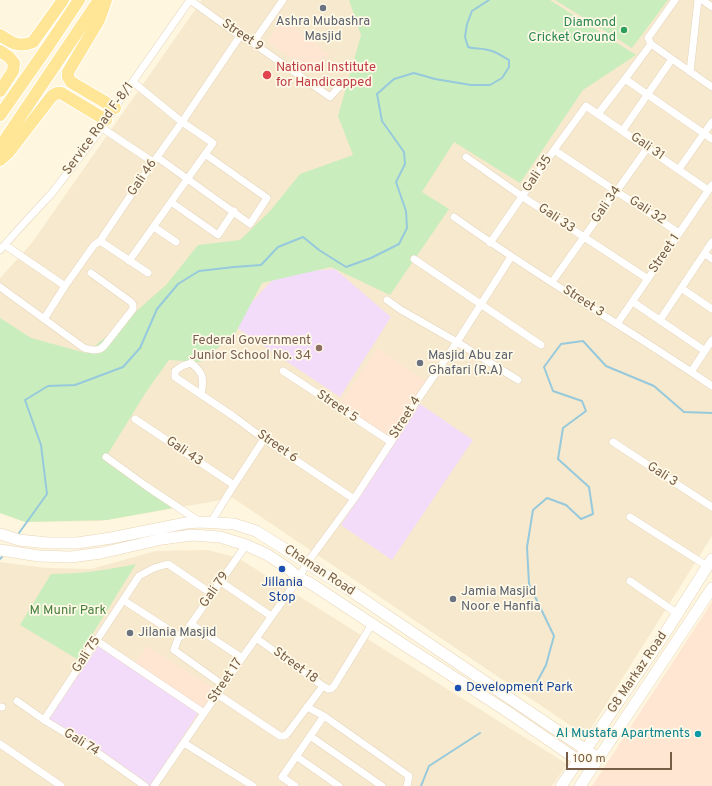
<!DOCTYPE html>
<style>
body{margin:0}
#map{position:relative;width:712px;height:786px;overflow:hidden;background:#fef6df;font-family:Overpass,sans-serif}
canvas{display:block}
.scale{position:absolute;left:566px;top:752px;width:106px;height:18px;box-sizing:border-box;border:2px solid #775d45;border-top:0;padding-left:5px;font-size:12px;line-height:14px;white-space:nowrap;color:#775d45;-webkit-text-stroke:3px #fff9e8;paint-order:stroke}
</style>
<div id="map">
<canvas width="712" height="786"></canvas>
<div class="scale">100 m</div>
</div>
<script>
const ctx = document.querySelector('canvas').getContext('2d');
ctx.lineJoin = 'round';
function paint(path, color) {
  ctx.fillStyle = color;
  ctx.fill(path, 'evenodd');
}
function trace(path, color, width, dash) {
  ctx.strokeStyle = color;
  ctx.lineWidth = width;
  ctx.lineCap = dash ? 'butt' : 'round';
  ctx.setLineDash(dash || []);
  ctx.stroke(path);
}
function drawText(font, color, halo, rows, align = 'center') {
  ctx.font = font + ' Overpass,sans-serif';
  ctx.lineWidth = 3.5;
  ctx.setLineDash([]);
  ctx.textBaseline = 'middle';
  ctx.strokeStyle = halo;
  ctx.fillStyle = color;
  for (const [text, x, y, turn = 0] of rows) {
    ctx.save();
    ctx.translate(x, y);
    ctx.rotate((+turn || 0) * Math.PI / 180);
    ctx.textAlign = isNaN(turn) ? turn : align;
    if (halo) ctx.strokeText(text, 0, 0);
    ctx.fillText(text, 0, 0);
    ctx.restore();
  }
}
paint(new Path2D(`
 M202 0H712V536L586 736 233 498 101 521 25 522 0 513V278L31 244Z
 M208 550 238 558 567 764 552 786H0V562L46 568 91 569 156 551Z`), '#f7e9cd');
paint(new Path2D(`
 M283 19 330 55 315 75 267 41Z
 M378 348 425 381 390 438 339 404Z
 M712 602V786H592Z
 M147 646 215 689 203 708 135 663Z`), '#ffe6d3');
paint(new Path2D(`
 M335 269 391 317 340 397 231 324 279 273Z
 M420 404 473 440 392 560 341 525Z
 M99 645 199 712 150 786H147L48 720Z`), '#f3dcfa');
paint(new Path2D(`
 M349 0H550L636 55 583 90 520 183 454 142 422 192 449 209 390 295 331 267 262 283 235 334 200 362 169 360 146 392 106 457 173 508 107 520 25 522 0 513V318L31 338 86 353 124 322 166 285 198 245 240 240 270 211 300 174 353 155 338 116 361 35Z
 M555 0H668L632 48Z
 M136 564 77 659 20 625 51 574C80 574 108 570 136 564Z`), '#caedbd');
trace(new Path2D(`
 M19 533 47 494 41 445 25 400 48 386 75 385 123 367 140 348 157 309 178 284 199 271 234 267 261 265 278 247 303 237 319 250 346 267 371 258 399 244 407 228 406 211 396 182 405 164 404 152 382 121 377 94 394 79 414 73 435 79 471 85H490L502 78 509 67V60C502 56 495 51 488 50 481 48 474 49 468 47L465 37 467 24 472 11 489 0
 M0 559 2 557
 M537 682 546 665 554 636 529 584 527 547 533 510 547 498 566 505 581 519 593 514 589 487 558 459 563 428 586 411 582 401 553 391 544 367 561 344 583 341 606 366 654 386 684 412 712 413
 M421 786 429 766 480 733`), '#97c9dc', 2);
const street = new Path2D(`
 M190 0 240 36 253 43 330 97 340 86
 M675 0 648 38 651 44 672 59 712 87
 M702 0 712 7
 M253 43 283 0
 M690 72 698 0
 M625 79 712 139
 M598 114 625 79 651 44
 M102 128 153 162
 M623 130 672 59
 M554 150 679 233
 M157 157 250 224 267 198 205 154
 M466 157 523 197 648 279
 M679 169 712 122
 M171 202 218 235 234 211
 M454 217C538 277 627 328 712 386
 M154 227 176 242
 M100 241 148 273
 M490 243 554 150 586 106 708 190
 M5 245 65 286
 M0 250 26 221 52 193 102 128 106 120 190 0
 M705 254 712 259
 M414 259 541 345
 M129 261 213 143 182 122 133 82
 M552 282 648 147
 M0 287 84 348C92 350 98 352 104 346L133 309V305L131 302 91 273
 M681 288 712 309
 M387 300 401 310 457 342 518 380
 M633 302 705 351
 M44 319 65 286 94 245 100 241 153 162 157 157 182 122 240 36
 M660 320 712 242
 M617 324 712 185
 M283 371 391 442
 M691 372 712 340
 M201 395C204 379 204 373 191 363L182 366 175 371V377L233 416 264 439 354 499
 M135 419 234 485
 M613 442 712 507
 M106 457 146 486 200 522
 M630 517 707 566
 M211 522 234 485 264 439
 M630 581 678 614
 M221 582 271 616
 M123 600 179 636
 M191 624 242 658
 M179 636H182L184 634 246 545
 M179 636 174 650 223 685
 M256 638 323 686 328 689H331L334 686 372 624
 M97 641 204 713
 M217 694 280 736H284L287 734 323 686
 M17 701 44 720 94 750 145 786
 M0 707H2
 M324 716 409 776 407 786
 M44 720 139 576 154 568 168 564 212 594
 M310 736 382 786
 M184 743 253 786
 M0 744 61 786
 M296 756 339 786
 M154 786 242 658 299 578 307 563 354 499 391 442 416 402 457 342 511 257
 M295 786 282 777 324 716 307 707`);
const secondary = new Path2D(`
 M0 534 19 540 48 543H77L111 538 186 523 200 522 234 524 256 531 348 589 598 758
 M0 550 39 556 71 557 101 553 162 539 192 535 220 537 246 545 268 555 290 570 299 578 310 583 395 639 505 710 591 769
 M561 786 662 638 712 559
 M580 786 712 588`);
const primary = new Path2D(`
 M106 0 99 20 68 72V77L71 82 115 108
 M0 35C12 43 19 48 33 42L63 0
 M0 51 9 57 14 63 13 71 0 91
 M0 115 49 45 79 0
 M0 147 99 0
 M0 160 8 153 52 96 57 93H61L106 120`);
trace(street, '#e3d3bb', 8);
trace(secondary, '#e9d5b8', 12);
trace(primary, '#fff', 14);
trace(street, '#fff', 7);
trace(secondary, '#fff', 11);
trace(primary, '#ffe596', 12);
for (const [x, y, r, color] of [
 [323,8,4,"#6b7280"],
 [624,30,4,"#2e9e5b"],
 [267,75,5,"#e0444e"],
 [319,348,4,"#8d6e63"],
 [420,363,4,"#6b7280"],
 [282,569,4,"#1a4fb4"],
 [453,599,4,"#6b7280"],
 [130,633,4,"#6b7280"],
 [458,688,4,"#1a4fb4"],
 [698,734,4,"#0f9aa8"]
]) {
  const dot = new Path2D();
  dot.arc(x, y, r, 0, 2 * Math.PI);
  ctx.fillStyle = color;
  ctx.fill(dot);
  trace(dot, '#fff9e8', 1.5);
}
drawText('13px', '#5b616d', '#fff9e8', [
 ["Ashra Mubashra",323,22,"center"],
 ["Masjid",323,37,"center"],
 ["Masjid Abu zar",428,356],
 ["Ghafari (R.A)",428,371],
 ["Jamia Masjid",461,592],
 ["Noor e Hanfia",461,607],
 ["Jilania Masjid",138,633]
], 'left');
drawText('13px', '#27864d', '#fff9e8', [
 ["Diamond",616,23],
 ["Cricket Ground",616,38]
], 'right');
drawText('13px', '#775d45', '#fff9e8', [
 ["Street 9",242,36,34],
 ["Service Road F-8/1",99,129,-54],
 ["Gali 31",647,147,35],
 ["Gali 35",538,174,-56],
 ["Gali 46",143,178,-56],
 ["Gali 34",607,205,-55],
 ["Gali 32",647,211,33],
 ["Gali 33",556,219,34],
 ["Street 1",665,254,-56],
 ["Street 3",583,302,33],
 ["Street 5",337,407,34],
 ["Street 4",406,418,-58],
 ["Street 6",277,447,35],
 ["Gali 43",184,452,34],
 ["Gali 3",662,475,33],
 ["Chaman Road",319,571,33],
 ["Gali 79",215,590,-55],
 ["Gali 75",87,655,-57],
 ["Street 18",295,666,36],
 ["G8 Markaz Road",638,673,-56],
 ["Street 17",226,681,-56],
 ["Gali 74",81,743,32]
]);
drawText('13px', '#be3a42', '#fff9e8', [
 ["National Institute",276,68],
 ["for Handicapped",276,83]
], 'left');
drawText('13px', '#785e54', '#fff9e8', [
 ["Federal Government",311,341],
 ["Junior School No. 34",311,356]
], 'right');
drawText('13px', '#164399', '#fff9e8', [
 ["Jillania",282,583],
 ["Stop",282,598],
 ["Development Park",466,688,"left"]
]);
drawText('13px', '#467f3b', '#fff9e8', [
 ["M Munir Park",68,611]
]);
drawText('13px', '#0d838f', '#fff9e8', [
 ["Al Mustafa Apartments",690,734]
], 'right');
</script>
